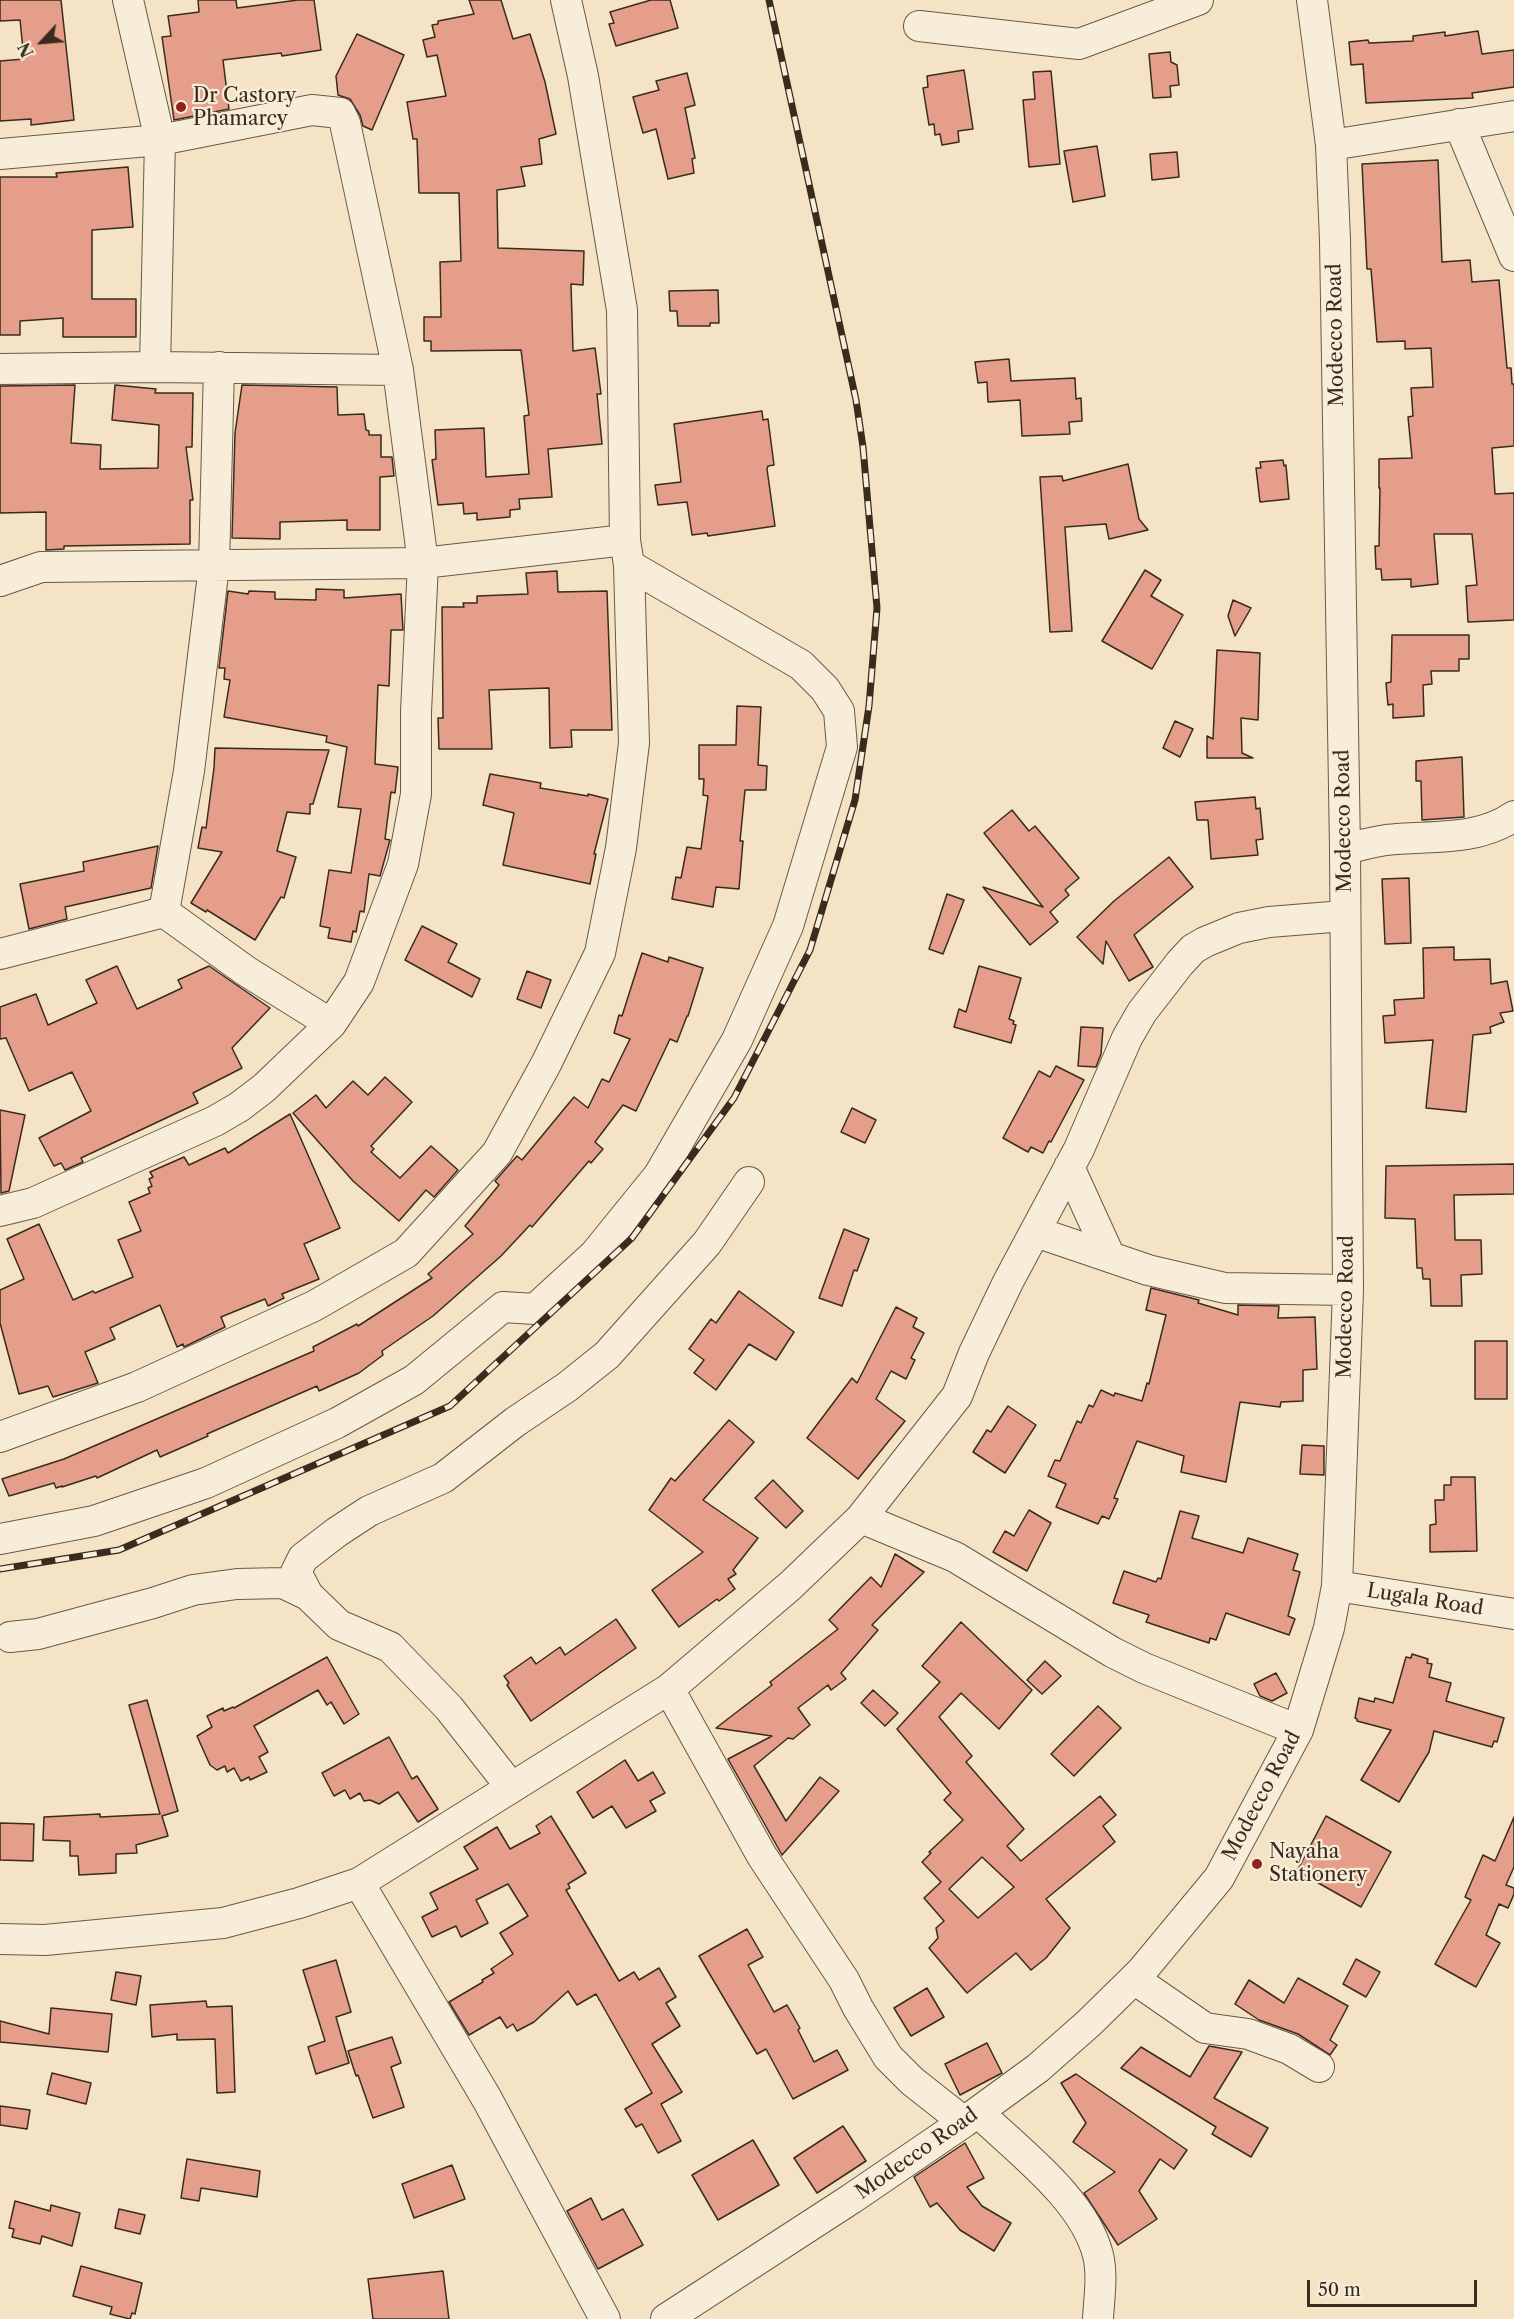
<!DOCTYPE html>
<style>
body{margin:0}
#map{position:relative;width:1514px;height:2319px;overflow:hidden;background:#f4e4c5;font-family:"Libre Caslon Text",serif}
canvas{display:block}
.north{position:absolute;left:12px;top:12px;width:60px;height:60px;-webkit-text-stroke:4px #f8edd9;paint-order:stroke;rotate:244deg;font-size:16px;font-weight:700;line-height:24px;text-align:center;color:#3a2b1f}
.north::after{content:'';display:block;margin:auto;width:21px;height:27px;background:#3a2b1f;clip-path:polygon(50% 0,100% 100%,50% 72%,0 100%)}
.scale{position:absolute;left:1307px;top:2280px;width:170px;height:27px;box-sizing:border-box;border:3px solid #3a2b1f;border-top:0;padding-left:8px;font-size:18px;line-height:21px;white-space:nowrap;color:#3a2b1f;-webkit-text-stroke:4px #f8edd9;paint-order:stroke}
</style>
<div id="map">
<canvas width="1514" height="2319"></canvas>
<div class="north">N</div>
<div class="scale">50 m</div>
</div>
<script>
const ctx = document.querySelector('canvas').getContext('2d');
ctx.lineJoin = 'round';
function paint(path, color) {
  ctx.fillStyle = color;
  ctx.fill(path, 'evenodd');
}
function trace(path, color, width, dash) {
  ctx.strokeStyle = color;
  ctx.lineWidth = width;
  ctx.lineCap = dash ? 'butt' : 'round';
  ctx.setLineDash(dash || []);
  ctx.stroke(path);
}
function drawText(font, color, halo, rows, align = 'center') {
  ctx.font = font + ' "Libre Caslon Text",serif';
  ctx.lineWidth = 4.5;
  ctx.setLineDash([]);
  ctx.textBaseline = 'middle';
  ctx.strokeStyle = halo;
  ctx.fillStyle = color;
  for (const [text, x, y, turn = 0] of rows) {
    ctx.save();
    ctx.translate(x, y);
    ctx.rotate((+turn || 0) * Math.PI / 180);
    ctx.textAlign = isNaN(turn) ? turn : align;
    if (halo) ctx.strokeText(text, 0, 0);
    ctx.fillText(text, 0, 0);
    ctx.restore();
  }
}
const building = new Path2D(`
 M0 0H61L74 120 31 125V119L0 121V61L24 59 20 20 0 21Z
 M198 0H236L237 8 298 0H314L321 50 282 56 281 53 223 60 229 109 174 120 162 37 171 36 168 16 199 12Z
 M469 0H501L513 39 530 34 545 82 556 134 539 139 542 164 521 167 525 186 497 190 498 248 584 251 583 285 571 284 573 351 595 348 601 394H597L602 444 548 449 552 497 519 499 520 509 510 510V517L477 520V513L464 514 463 503 438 505 432 460 436 459 435 430 484 428 486 477 529 474 524 416 529 415 521 350 431 351V341H424V317H441L440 262 461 261 459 193H419L417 139H413L407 102 446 96 437 55 427 57 423 40 435 37 432 25 438 24V21L474 14Z
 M651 0H670L678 28 616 46 609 24 614 23 610 12Z
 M1478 31 1482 54 1514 50V87L1472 93 1473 98 1366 103 1363 64 1351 65 1349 42 1368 40 1369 43 1413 41V36L1445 32V36Z
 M357 34 404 55 372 130 363 126 360 115 350 99 338 95 336 76Z
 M1170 52 1171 62 1177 65 1179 85 1170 86 1171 97 1153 98 1149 54Z
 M964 70 973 129 958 131 959 142 942 145 940 134 935 135 934 124 929 125 923 88 928 87 927 76Z
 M1051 71 1060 164 1029 167 1023 100 1035 99 1033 72Z
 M687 73 695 105 685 108 695 158 692 159 694 173 668 179 656 129 643 133 633 97 659 90 656 81Z
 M1097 146 1105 196 1073 202 1064 151Z
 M1177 152 1179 177 1152 180 1150 154Z
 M1438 160 1442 262 1470 260 1472 282 1499 280 1507 368H1511L1512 384H1514V446L1492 448 1495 494 1514 493V620L1468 622 1466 586 1477 585 1472 534H1434L1438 584 1411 587V579L1382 580 1381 569H1376L1375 546H1379L1380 488H1379V459L1412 458 1408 417 1413 416 1411 388 1433 387 1431 348 1405 349V341L1377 342 1371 269H1367L1362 164Z
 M128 167 133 227 92 230V299H136V337H63V318L20 321V335H0V177H57L56 173Z
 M718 290 719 323H710V326H678L677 311H670L669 291Z
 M1009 359 1011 381 1075 378 1076 399 1081 398 1082 421 1069 422 1070 434 1022 436 1020 400 988 402 987 382 978 383 975 362Z
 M75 385 71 443 101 445 100 469 158 468 159 425 112 420 115 385 156 389 155 393H193L192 447H186L193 500H190V544L64 546V549L46 550V512L0 513V386Z
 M242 385 337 387 338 415 364 414 366 430 369 431V435H381V457H392L394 476 380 477V530H347V520L280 522V539L232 538 235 433Z
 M762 411 763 420 768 419 774 465 768 466 767 469 775 526 708 536 707 533 692 535 687 502 658 505 655 485 681 482 674 424Z
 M1283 460 1284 466 1286 465 1289 499 1260 502 1256 468H1261L1260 462Z
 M1128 464 1139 519 1148 530 1109 539 1106 524 1065 527 1072 631 1050 632 1040 477 1062 476 1063 481Z
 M1145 570 1161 580 1151 596 1183 615 1152 669 1102 641Z
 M557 571 558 592 607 591 612 730H571L572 747 550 748 549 688 489 690 492 749H439L438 718H443L442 607H464L463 603H477V596L528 594 526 573Z
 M316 589 344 590V598L401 594 403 630H391L389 686 378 685 375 764 398 767 395 793 391 792 385 839 390 840 380 876 369 874 364 912 360 911 356 932 353 931 351 942 328 938 330 928 320 926 329 870 351 873 361 809 338 807 347 747 326 742 327 736 224 717 230 680 224 679 225 668H219L228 591 248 594 249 591 275 592V599L316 600Z
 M1233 600 1251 608 1235 636 1228 616Z
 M1392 635H1469V659H1459V671H1431L1432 684 1423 685 1424 716 1393 718V704L1388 705 1386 683 1391 682Z
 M1217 650 1260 653 1258 720 1241 718 1242 753 1253 758H1207V736L1213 739Z
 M737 706 761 707 758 765 767 766 766 790H745L740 841H743L739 889 716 887 713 907 672 899 676 877 681 878 687 847 701 849 708 796 703 795 704 779H699V745H736Z
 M1175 721 1193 729 1180 757 1163 748Z
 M215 748 329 750 313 804H310V814L287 812 277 851 296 857 284 898 281 897 255 940 207 910 206 912 191 903 222 852 198 848 202 827 206 828 214 768Z
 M1462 757 1464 817 1422 820 1421 781H1416V761Z
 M490 774 541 783 540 788 588 796V794L608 799 594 854H596L590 884 503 865 514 813 483 805Z
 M1255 797 1256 809 1260 808 1263 839 1256 840 1258 855 1211 859 1208 820H1197L1195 802Z
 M1012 810 1029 831 1035 826 1079 878 1065 890 1069 895 1050 912 1058 922 1030 945 983 887 1043 907 984 833Z
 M158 846 151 888 65 907 67 919 29 929 20 884 84 871 83 862Z
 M1169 857 1193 887 1134 935 1153 967 1129 981 1106 941 1103 964 1077 937 1114 901Z
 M1409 878 1411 943 1385 944 1382 879Z
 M947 894 964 900 943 954 929 949Z
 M422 926 457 944 448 962 480 979 472 997 405 960Z
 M1454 947V960L1490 959 1491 984 1507 981 1513 1011 1500 1013 1504 1022 1490 1027 1491 1033 1473 1035 1466 1112 1426 1108 1433 1040 1385 1043 1383 1016 1395 1015 1394 1000 1424 998 1423 948Z
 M642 953 668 962 669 957 703 968 688 1016H687L677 1042 670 1039 636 1111 623 1105 595 1142 603 1149 591 1163 589 1161 532 1227 530 1225 501 1256 433 1316 382 1351 383 1355 359 1373 319 1391 317 1386 207 1434 208 1436 160 1457 157 1450 97 1478 96 1476 62 1487V1486L56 1488 54 1483 9 1496 2 1479 64 1459 314 1351 313 1347 357 1324 358 1326 432 1278 428 1274 473 1234 465 1226 499 1185 495 1181 517 1156 522 1160 574 1097 588 1108 602 1079 609 1082 630 1039 614 1033 619 1015 622 1016Z
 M117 966 137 1009 182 988 178 980 209 966 270 1008 232 1048 242 1068 193 1093 198 1103 81 1158 83 1162 65 1170 61 1163 54 1166 39 1138 91 1111 72 1072 29 1091 6 1038 0 1039V1007L36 994 48 1025 97 1003 86 980Z
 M979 966 1021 978 1009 1019 1014 1021 1013 1024 1016 1025 1011 1043 954 1027 959 1009 966 1012Z
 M527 971 551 980 541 1008 517 999Z
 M1081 1027 1103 1028 1101 1054 1096 1067 1078 1066Z
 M1056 1066 1084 1080 1051 1142 1049 1141 1043 1153 1031 1147 1028 1152 1003 1138 1039 1071 1050 1077Z
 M385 1077 412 1102 371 1146 374 1149 371 1152 400 1178 431 1146 458 1170 434 1197 426 1190 399 1221 353 1181 293 1113 316 1095 326 1108 353 1081 368 1095Z
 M852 1108 876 1120 865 1143 841 1132Z
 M0 1110 25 1115 9 1191 1 1193Z
 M290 1114 340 1228 304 1244 319 1279 282 1294 284 1298 268 1306 265 1299 221 1317 225 1327 184 1347 183 1344 177 1347 160 1305 110 1328 115 1339 85 1352 98 1383 53 1397 48 1386 19 1394 0 1323V1290L24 1279 7 1239 39 1224 73 1300 93 1291 95 1293 133 1277 118 1240 141 1231 129 1202 150 1193 148 1188 152 1186 149 1179 153 1177 150 1172 184 1157 189 1165 225 1148 228 1153Z
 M1514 1164V1194L1454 1195 1455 1240H1481L1482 1274 1461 1275 1462 1306H1431L1430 1279H1423L1422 1268H1417L1415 1219 1385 1218 1386 1166Z
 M844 1229 869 1239 857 1271 854 1270 842 1306 819 1298Z
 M1151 1288 1199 1300 1198 1303 1238 1315V1305L1279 1306 1278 1318 1315 1317 1317 1369 1303 1370V1401L1281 1402 1280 1407 1240 1402 1226 1482 1181 1472 1184 1456 1137 1441 1114 1498 1118 1499 1109 1519 1102 1516 1098 1524 1056 1507 1066 1484 1048 1476 1055 1460 1060 1461 1077 1421 1081 1423 1089 1405 1093 1407 1101 1390 1114 1396 1115 1393 1142 1401 1147 1383 1149 1384 1166 1315 1146 1310Z
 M739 1291 794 1332 776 1360 749 1344 716 1390 694 1373 704 1360 689 1349 711 1319 716 1323Z
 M896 1307 917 1318 913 1327 924 1333 911 1358 915 1360 906 1379 891 1371 876 1399 905 1421 858 1479 807 1438 852 1378 857 1383Z
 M1475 1341H1507V1399H1475Z
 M1008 1406 1036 1425 1005 1473 973 1452 987 1430 991 1432Z
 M729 1420 754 1442 703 1500 758 1538 733 1570 736 1574 728 1579 735 1589 719 1601 717 1599 679 1627 652 1590 703 1552 649 1510 671 1478 675 1481Z
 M1302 1445 1324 1446V1475L1300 1474Z
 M1451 1477H1475L1477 1551 1430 1552V1525L1436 1524 1435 1500H1444V1485H1451Z
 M773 1480 803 1511 786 1528 755 1498Z
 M1029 1510 1051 1523 1027 1571 993 1552 1005 1531 1014 1536Z
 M1180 1511 1199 1516 1192 1538 1243 1553 1248 1538 1298 1554 1293 1570 1300 1572 1288 1616 1295 1619 1289 1635 1226 1613 1216 1640 1210 1638 1209 1643 1146 1622 1149 1615 1113 1603 1124 1571 1156 1582 1158 1578 1161 1579Z
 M895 1554 924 1572 872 1625 878 1630 841 1673 846 1679 831 1690 828 1685 798 1708 810 1725 793 1739 788 1738 754 1766 786 1821 820 1777 839 1791 782 1855 728 1759 772 1736 716 1728 772 1685 770 1682 838 1629 829 1620 871 1577 881 1587Z
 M616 1619 636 1648 531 1721 507 1685 509 1683 504 1676 531 1657 536 1664 560 1647 565 1655Z
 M961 1622 1032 1690 999 1729 961 1693 939 1717 972 1756 966 1762 1024 1829 1007 1846 1021 1861 1100 1796 1116 1815 1103 1826 1115 1842 1046 1899 1070 1928 1046 1958 1031 1970 1016 1953 967 1993 929 1948 938 1938 936 1928 944 1921 924 1898 941 1882 922 1862 931 1853 929 1852 963 1820 944 1800 951 1793 897 1729 940 1682 922 1666ZM982 1857 1014 1887 978 1918 949 1889Z
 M1412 1654 1428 1659 1427 1663 1432 1664 1429 1677 1451 1683 1446 1701 1504 1718 1497 1742 1494 1741 1492 1747 1434 1731 1429 1752 1399 1802 1361 1780 1391 1730 1357 1721V1719L1355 1718 1359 1698 1374 1702 1375 1698 1393 1703 1406 1657 1411 1658Z
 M327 1657 359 1714 344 1724 331 1702 327 1705 318 1690 254 1726 268 1752 259 1757 267 1772 250 1780 249 1777 241 1781 234 1768 227 1772 225 1766 217 1770 210 1765 197 1736 212 1727 207 1716 223 1708 224 1711 233 1707 234 1708Z
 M1045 1661 1061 1676 1042 1694 1027 1680Z
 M1276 1673 1287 1693 1272 1701 1260 1696 1254 1684Z
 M873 1690 898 1713 885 1726 861 1703Z
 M147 1700 178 1811 162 1816 168 1836 136 1845 137 1853 116 1854V1873L79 1875 78 1856H70V1841L43 1840 44 1817 100 1814V1817L160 1814 129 1705Z
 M1098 1706 1121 1728 1074 1776 1051 1754Z
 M389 1737 412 1779 417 1776 438 1809 418 1822 398 1792 379 1804 370 1800 364 1801 360 1793 350 1799 345 1790 334 1796 322 1773Z
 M625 1760 638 1781 653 1772 665 1793 650 1801 656 1811 626 1828 612 1806 593 1818 577 1792Z
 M551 1816 586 1873 568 1884 570 1888 566 1890 619 1981 634 1972 639 1980 659 1968 676 1997 666 2003 680 2026 652 2044 682 2092 661 2104 681 2141 658 2153 642 2124 636 2127 625 2109 652 2093 596 1994 577 2005 568 1991 534 2022 517 2031 513 2024 507 2028 500 2017 469 2035 449 2002 483 1982 482 1980 494 1973 491 1969 513 1954 500 1933 528 1916 508 1884 476 1900 488 1923 461 1937 456 1926 432 1937 422 1917 438 1909 430 1893 478 1869 464 1847 497 1827 510 1849 540 1833 536 1826Z
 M1326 1816 1391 1852 1361 1907 1297 1871Z
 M1514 1817V1867L1506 1885 1514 1888V1894L1508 1908 1499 1904 1486 1935 1500 1943 1476 1987 1435 1964 1471 1900 1465 1897 1483 1855 1495 1861Z
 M0 1823 34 1824 33 1861 0 1860Z
 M747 1929 763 1957 748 1965 774 2012 787 2005 800 2028 798 2030 814 2062 837 2050 848 2070 793 2099 766 2049 757 2054 699 1956Z
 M1356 1959 1380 1972 1366 1997 1343 1984Z
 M336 1960 351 2012 336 2017 349 2063 316 2074 308 2047 325 2041 303 1970Z
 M116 1972 141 1976 136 2005 111 2000Z
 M1298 1978 1348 2006 1330 2040 1337 2045 1330 2055 1298 2034 1259 2020 1235 2004 1249 1980 1284 2003Z
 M927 1988 944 2017 911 2036 894 2008Z
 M206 2001 207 2007 232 2006 235 2092 217 2093 215 2039 177 2040V2034L152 2037 150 2005Z
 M51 2008 112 2014 108 2052 0 2042V2021L49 2034Z
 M392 2037 401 2063 391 2067 404 2107 373 2118 358 2075 356 2076 348 2051Z
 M987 2043 1002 2073 960 2095 945 2064Z
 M1209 2046 1242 2052 1214 2098 1268 2128 1251 2157 1212 2134 1216 2127 1121 2068 1141 2047 1190 2077Z
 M52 2073 91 2083 86 2104 47 2094Z
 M1076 2074 1187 2150 1174 2169 1160 2159 1139 2191 1157 2219 1118 2245 1084 2193 1115 2172 1073 2142 1086 2123 1061 2083Z
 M0 2106 30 2110 27 2129 0 2125Z
 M843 2126 866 2161 817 2193 794 2158Z
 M753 2140 779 2185 718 2220 692 2175Z
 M965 2143 984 2178 967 2187 982 2206 1011 2223 994 2251 960 2230 937 2203 930 2207 914 2177Z
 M187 2159 260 2171 257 2197 201 2188 199 2201 181 2198Z
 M452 2165 465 2199 414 2218 402 2184Z
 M591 2198 602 2220 623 2209 643 2245 598 2269 567 2211Z
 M15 2201 50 2211 51 2205 80 2213 72 2246 42 2236 40 2244 12 2237 14 2229 9 2228Z
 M119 2209 145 2215 140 2234 115 2228Z
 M81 2266 142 2283 135 2314 132 2313 130 2319 110 2314 112 2307 73 2296Z
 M443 2271 449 2319H373L368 2279Z`);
paint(building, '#e59e8a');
trace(building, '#3a2b1f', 1.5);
const minor = new Path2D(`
 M128 0 160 140 155 367
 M919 26 1079 44 1198 0
 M1459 124 1514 256
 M1331 145 1514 116
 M0 154 160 140 312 110 340 113 345 123 398 370 423 563 416 712V794L403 864 359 982 331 1024 264 1088 239 1107 215 1121 33 1203 0 1211
 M219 367 214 566 189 771 164 912 246 971 331 1024
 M0 369 155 367 398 370
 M0 581 41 567 423 563 625 540
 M1345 849C1358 846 1372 842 1386 840 1429 835 1477 842 1514 816
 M0 954 164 912
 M1069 1167 1110 1257
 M1036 1232 1148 1270 1225 1288 1348 1290
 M0 1437 137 1387 314 1306 406 1253 497 1153 546 1064 600 953 621 848 634 743 629 565 625 540 622 310 583 76 566 0
 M861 1518 955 1557 1112 1652 1144 1668 1298 1730
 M0 1539 94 1521 206 1483 337 1423 414 1380 503 1307 535 1309 595 1254 659 1175 737 1040 788 926 842 747 839 711 825 689 801 665 629 565
 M1337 1586 1514 1614
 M10 1637 38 1634 153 1603 193 1590 237 1584 283 1583 308 1595
 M669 1689 762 1856 844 1980 858 2008 888 2057 912 2081 964 2122
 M511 1787 449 1708 390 1647 339 1625 308 1595 296 1572 303 1558 337 1532 369 1511 443 1478 515 1422 567 1387 607 1355 707 1243 749 1182
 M359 1883 487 2099 605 2319
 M0 1939 45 1940 223 1923 299 1903 359 1883 669 1689 790 1586 861 1518 957 1396 974 1353 1008 1282 1079 1149 1127 1038 1142 1012 1180 963 1193 949 1205 942 1239 928 1269 922 1344 916
 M1134 1979 1205 2028 1248 2034 1289 2049 1319 2067
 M978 2112C1018 2151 1084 2199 1098 2255 1103 2276 1099 2298 1098 2319
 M666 2319 851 2199 964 2122 1038 2068 1089 2023 1141 1972 1219 1878 1298 1730 1329 1628 1337 1586 1348 1290 1345 849 1335 240 1331 145 1312 0`);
trace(minor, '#685948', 32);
trace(minor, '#f8edd9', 30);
const rail = new Path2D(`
 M0 1569 119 1550 450 1406 632 1238 734 1098 810 950 855 800 869 706 877 608 863 447 856 400 769 0`);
trace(rail, '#3a2b1f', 7);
trace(rail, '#f8edd9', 4.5, [14]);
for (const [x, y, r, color] of [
 [181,107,6,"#8f2418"],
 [1257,1864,6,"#8f2418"]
]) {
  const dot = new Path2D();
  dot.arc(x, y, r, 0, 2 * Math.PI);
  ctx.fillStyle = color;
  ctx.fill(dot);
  trace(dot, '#f8edd9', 2);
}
drawText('20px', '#3a2b1f', '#f8edd9', [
 ["Dr Castory",193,96],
 ["Phamarcy",193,119],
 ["Nayaha",1269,1852],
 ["Stationery",1269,1875]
], 'left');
drawText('20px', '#3a2b1f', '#f8edd9', [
 ["Modecco Road",1336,335,-91],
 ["Modecco Road",1344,821,-91],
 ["Modecco Road",1346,1307,-89],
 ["Lugala Road",1425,1600,9],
 ["Modecco Road",1262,1796,-62],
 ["Modecco Road",917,2154,-35]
]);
</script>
